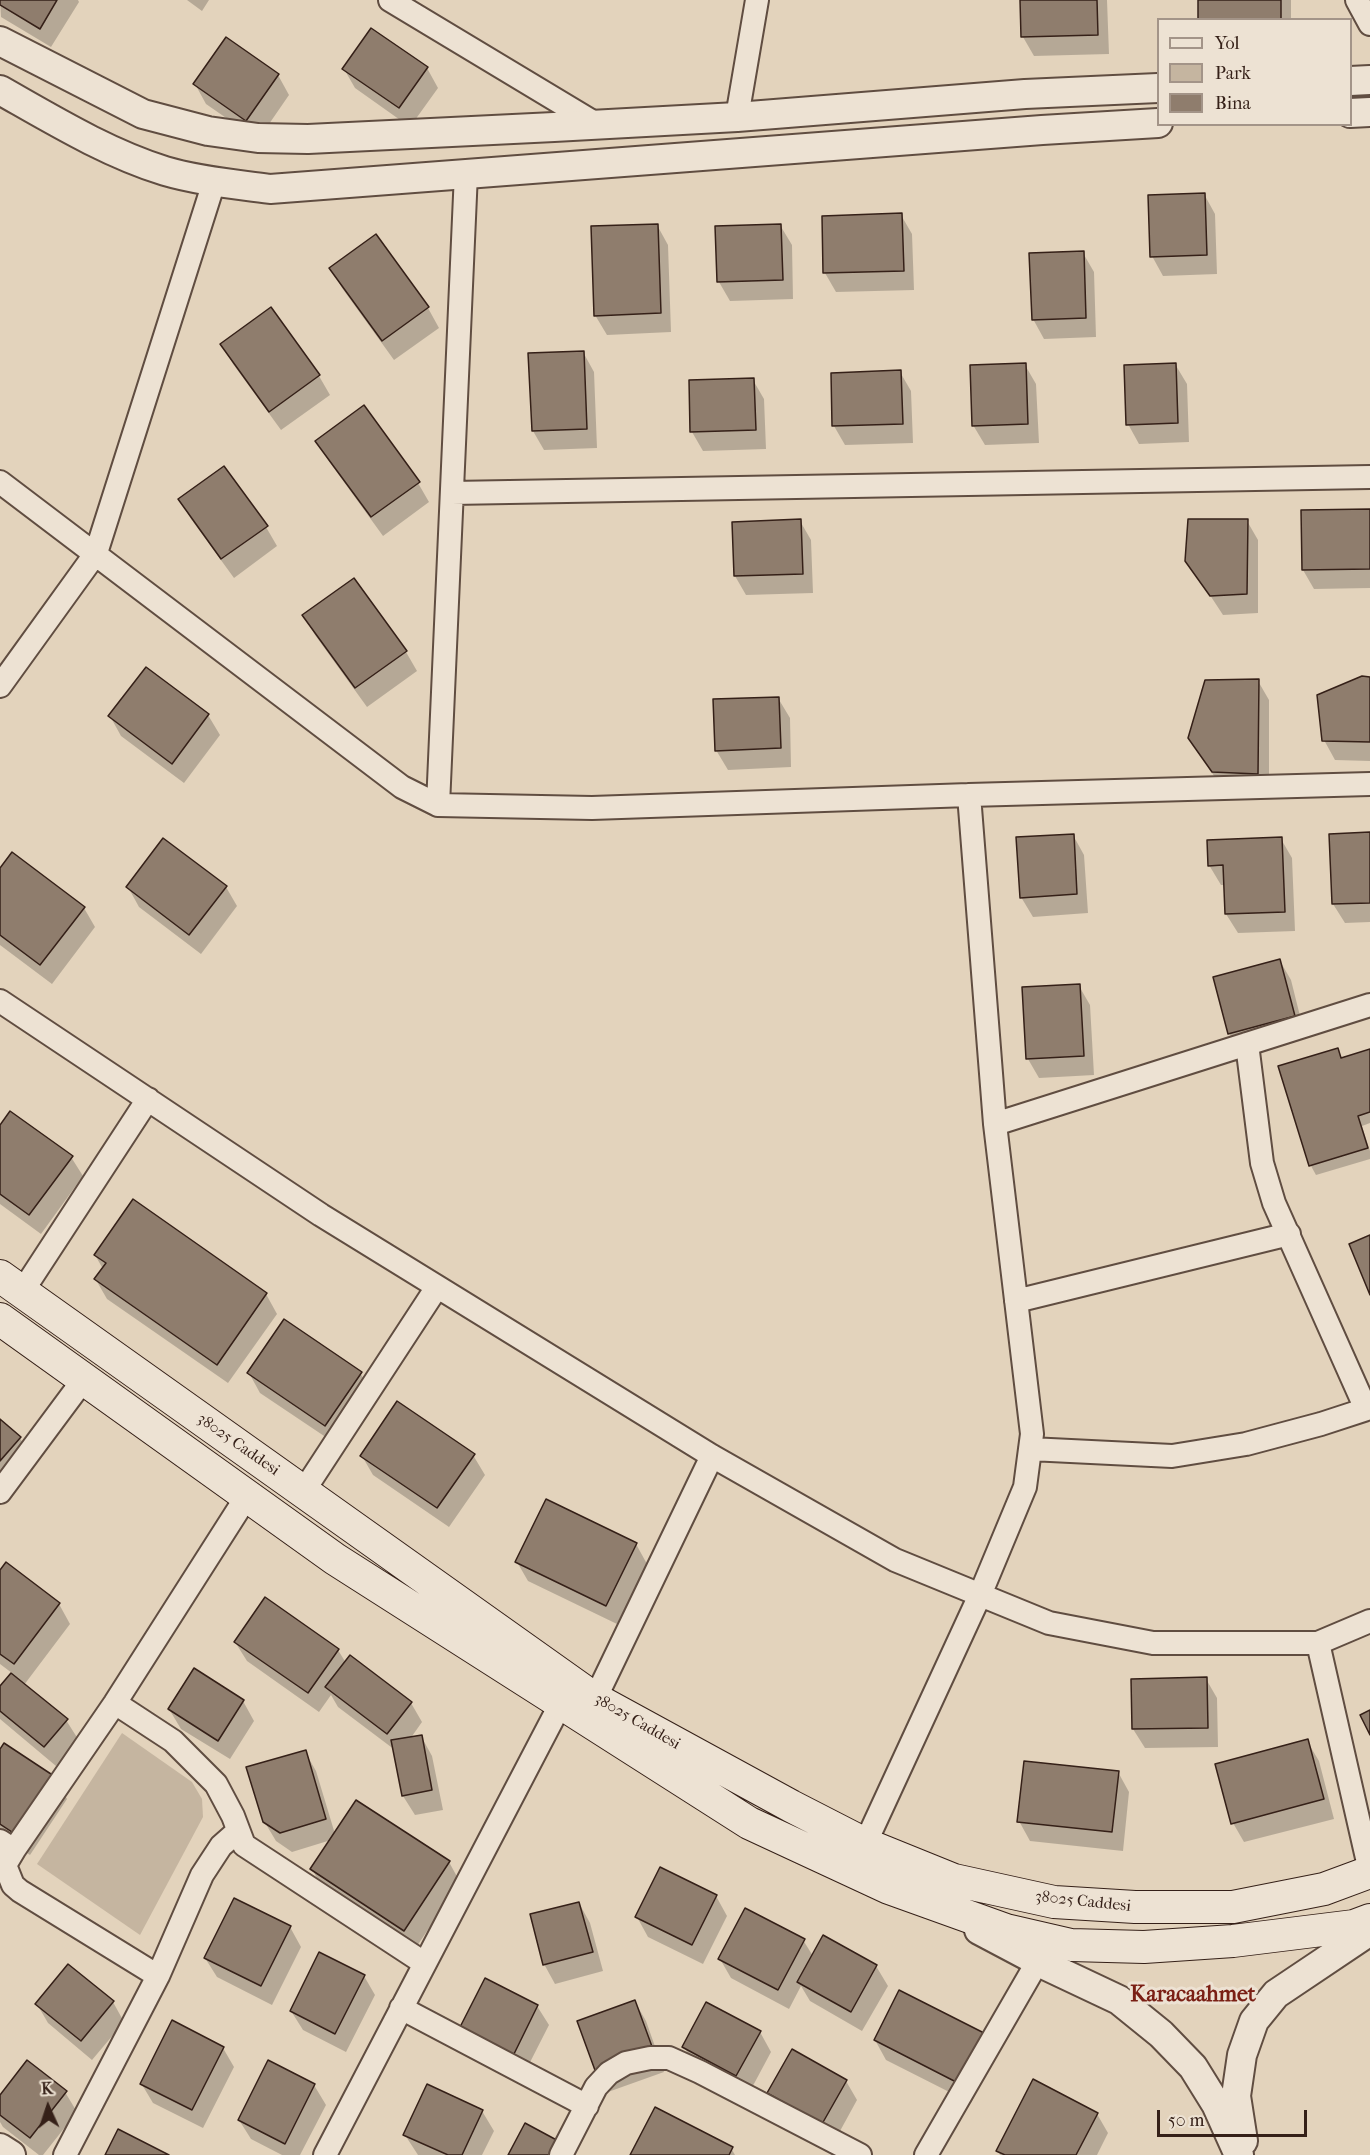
<!DOCTYPE html>
<style>
body{margin:0}
#map{position:relative;width:1370px;height:2155px;overflow:hidden;background:#e3d3bc;font-family:"IM FELL French Canon",serif}
canvas{display:block}
.legend{position:absolute;left:1157px;top:18px;width:195px;height:108px;box-sizing:border-box;background:#ede2d3;border:2px solid #a39488;margin:0;padding:8px 10px;list-style:none;font-size:18px;color:#352018}
.legend li{display:flex;align-items:center;gap:12px;height:30px}
.legend b{width:30px;border:2px solid #a39488}
.north{position:absolute;left:18px;top:2077px;width:60px;height:60px;-webkit-text-stroke:4px #ede2d3;paint-order:stroke;rotate:357deg;font-size:16px;font-weight:700;line-height:24px;text-align:center;color:#352018}
.north::after{content:'';display:block;margin:auto;width:21px;height:27px;background:#352018;clip-path:polygon(50% 0,100% 100%,50% 72%,0 100%)}
.scale{position:absolute;left:1157px;top:2110px;width:150px;height:27px;box-sizing:border-box;border:3px solid #352018;border-top:0;padding-left:8px;font-size:18px;line-height:21px;white-space:nowrap;color:#352018;-webkit-text-stroke:4px #ede2d3;paint-order:stroke}
</style>
<div id="map">
<canvas width="1370" height="2155"></canvas>
<ul class="legend">
<li><b style="height:8px;background:#ede2d3"></b>Yol</li>
<li><b style="height:16px;background:#c5b5a0"></b>Park</li>
<li><b style="height:16px;background:#8f7d6d"></b>Bina</li>
</ul>
<div class="north">K</div>
<div class="scale">50 m</div>
</div>
<script>
const ctx = document.querySelector('canvas').getContext('2d');
ctx.lineJoin = 'round';
function paint(path, color) {
  ctx.fillStyle = color;
  ctx.fill(path, 'evenodd');
}
function trace(path, color, width, dash) {
  ctx.strokeStyle = color;
  ctx.lineWidth = width;
  ctx.lineCap = dash ? 'butt' : 'round';
  ctx.setLineDash(dash || []);
  ctx.stroke(path);
}
function drawText(font, color, halo, rows, align = 'center') {
  ctx.font = font + ' "IM FELL French Canon",serif';
  ctx.lineWidth = 6;
  ctx.setLineDash([]);
  ctx.textBaseline = 'middle';
  ctx.strokeStyle = halo;
  ctx.fillStyle = color;
  for (const [text, x, y, turn = 0] of rows) {
    ctx.save();
    ctx.translate(x, y);
    ctx.rotate((+turn || 0) * Math.PI / 180);
    ctx.textAlign = isNaN(turn) ? turn : align;
    if (halo) ctx.strokeText(text, 0, 0);
    ctx.fillText(text, 0, 0);
    ctx.restore();
  }
}
paint(new Path2D(`
 M122 1733 192 1782 202 1799 203 1817 140 1935 37 1864Z`), '#c5b5a0');
paint(new Path2D(`
 M0 0H78L79 2 51 47 1 17Z
 M187 0H209L202 11Z
 M1022 0H1107L1109 54 1034 56 1023 37Z
 M1199 0H1291V20H1200Z
 M427 68 438 88 410 127 355 88 344 69Z
 M278 75 289 95 258 140 206 104 195 84Z
 M1204 194 1215 214 1217 274 1163 276 1152 256Z
 M901 215 912 234 914 290 836 292 825 273 823 218Z
 M657 225 668 245 671 332 607 335 595 315Z
 M780 225 792 245 793 299 730 301 719 282Z
 M375 236 428 308 439 328 394 360 342 288 331 268Z
 M1083 253 1094 272 1096 337 1044 339 1033 319Z
 M222 344 319 376 330 395 281 430 233 364Z
 M583 352 594 372 597 448 544 450 533 431Z
 M1175 364 1187 384 1189 442 1139 444 1128 424Z
 M1025 365 1036 384 1039 443 985 445 973 425Z
 M900 372 911 391 913 443 845 445 834 426Z
 M753 380 764 399 766 449 703 451 692 432Z
 M317 441 418 483 429 502 383 536 328 460Z
 M180 500 266 527 277 546 234 578 191 519Z
 M1370 510V588L1314 589 1303 570Z
 M800 521 811 540 813 593 746 595 735 576Z
 M1247 521 1258 540V613L1223 615 1187 560Z
 M304 616 406 652 417 671 367 707 315 635Z
 M147 669 208 715 220 735 184 783 121 736 110 716Z
 M1370 678V761L1335 760 1324 740Z
 M1258 681 1269 700V793L1224 791 1189 738Z
 M778 698 790 718 791 767 728 770 716 750Z
 M1370 834V922L1345 923 1333 904Z
 M1073 835 1084 855 1088 913 1033 917 1021 897Z
 M1281 839 1292 858 1295 931 1238 933 1226 914 1225 885H1221L1209 865Z
 M0 871 84 908 95 927 52 984 0 945Z
 M128 887H226L237 906 201 954 139 907Z
 M1280 961 1291 980 1305 1036 1241 1053 1229 1033Z
 M1079 986 1090 1005 1094 1075 1039 1078 1028 1059Z
 M1337 1049 1343 1059 1370 1051V1123L1362 1126 1370 1151V1159L1316 1175 1311 1166 1280 1067Z
 M0 1127 71 1157 83 1176 41 1234 0 1204Z
 M95 1255 266 1294 277 1314 228 1383 107 1299 96 1280 103 1269Z
 M249 1373H360L372 1392 336 1444 260 1393Z
 M0 1421 20 1438 31 1457 0 1489Z
 M473 1455 485 1475 449 1527 373 1475 362 1456Z
 M636 1544 647 1564 617 1624 528 1581 517 1562Z
 M6 1564 59 1604 70 1624 24 1685 66 1720 78 1739 56 1766 0 1719V1688L12 1673 0 1664V1572Z
 M235 1642 338 1650 346 1663 411 1703 422 1722 410 1739 421 1736 432 1756 443 1810 415 1815 403 1796 395 1750 338 1707 331 1695 319 1712 247 1661Z
 M1206 1679 1217 1698 1218 1747 1145 1748 1133 1729Z
 M243 1701 254 1721 230 1759 181 1729 169 1709Z
 M1307 1741 1319 1761 1334 1819 1244 1842 1233 1823Z
 M0 1751 56 1779 67 1799 30 1855 0 1835Z
 M305 1752 316 1771 335 1834 449 1862 460 1882 415 1949 323 1889 312 1869 331 1840 292 1852 276 1841 264 1821Z
 M1118 1772 1129 1792 1123 1851 1030 1841 1019 1821Z
 M716 1896 727 1916 703 1964 648 1937 637 1917Z
 M579 1903 590 1923 603 1971 555 1984 544 1964Z
 M290 1927 301 1947 272 2005 217 1977 205 1958Z
 M824 1937 876 1966 888 1986 862 2031 810 2001 801 1986 789 2009 731 1978 720 1959 803 1940 813 1956Z
 M364 1976 375 1995 346 2052 303 2030 291 2011Z
 M113 2002 124 2022 92 2060 48 2023 37 2004Z
 M635 2002 646 2021 664 2072 608 2092 597 2073Z
 M537 2006 549 2025 523 2076 471 2050Z
 M760 2032 771 2052 748 2095 695 2066 684 2047Z
 M875 2040 996 2054 971 2103 886 2060Z
 M223 2048 234 2067 203 2128 153 2103 141 2083Z
 M846 2081 857 2100 834 2142 780 2113 769 2093Z
 M314 2085 326 2105 300 2155H282L251 2139 239 2120Z
 M65 2092 77 2112 43 2155H39L3 2127 0 2122V2097Z
 M482 2111 494 2131 482 2155H418L405 2135Z
 M1097 2114 1108 2133 1097 2155H1000L998 2150Z
 M731 2148 735 2155H631Z`), '#0003');
const building = new Path2D(`
 M0 0H57L40 29 0 5Z
 M1020 0H1097L1098 35 1021 37Z
 M1198 0H1281V20H1198Z
 M371 28 428 67 399 108 342 69Z
 M226 37 279 74 246 121 193 84Z
 M1205 193 1207 255 1150 257 1148 195Z
 M902 213 904 271 823 273 822 216Z
 M658 224 661 313 594 316 591 226Z
 M781 224 783 280 717 282 715 226Z
 M376 234 429 307 382 341 329 268Z
 M1084 251 1086 318 1032 320 1029 253Z
 M271 307 320 375 269 412 220 344Z
 M584 351 587 429 532 431 528 353Z
 M1026 363 1028 424 972 426 970 365Z
 M1176 363 1178 423 1126 425 1124 365Z
 M901 370 903 424 832 426 831 373Z
 M754 378 756 430 690 432 689 380Z
 M364 405 420 482 371 517 315 441Z
 M224 466 268 526 221 559 178 499Z
 M1370 509V569L1302 570 1301 510Z
 M801 519 803 574 734 576 732 522Z
 M1188 519H1248L1247 594 1210 596 1185 561Z
 M354 578 407 651 355 688 302 615Z
 M146 667 209 714 172 764 108 716Z
 M1362 676 1370 677V742L1322 741 1317 695Z
 M1259 679 1258 774 1212 772 1188 738 1205 680Z
 M779 697 781 748 715 751 713 699Z
 M1370 832V903L1332 904 1329 834Z
 M1074 834 1077 894 1020 898 1016 837Z
 M1282 837 1285 912 1225 914 1223 865 1208 866 1207 840Z
 M163 838 227 886 189 935 126 887Z
 M12 852 85 907 40 965 0 935V868Z
 M1280 959 1295 1016 1228 1034 1213 977Z
 M1080 984 1084 1056 1026 1059 1022 987Z
 M1338 1048 1341 1058 1370 1049V1112L1358 1116 1368 1148 1309 1166 1278 1066Z
 M10 1111 73 1156 29 1215 0 1194V1125Z
 M133 1199 267 1293 217 1365 94 1279 106 1263 94 1255Z
 M1370 1235V1295L1349 1244Z
 M284 1319 362 1372 325 1426 247 1373Z
 M397 1401 475 1454 437 1508 360 1456Z
 M0 1419 21 1437 0 1461Z
 M546 1499 637 1543 606 1606 515 1562Z
 M6 1562 60 1603 14 1664 0 1654V1570Z
 M265 1597 339 1649 308 1693 234 1642Z
 M350 1655 412 1702 387 1734 325 1687Z
 M194 1668 244 1700 218 1741 168 1709Z
 M11 1673 68 1719 44 1747 0 1711V1686Z
 M1207 1677 1208 1728 1132 1729 1131 1679Z
 M1370 1710V1735L1360 1715Z
 M422 1735 432 1790 402 1796 391 1740Z
 M1308 1739 1324 1799 1231 1824 1215 1764Z
 M4 1743 57 1778 18 1836 0 1824V1749Z
 M306 1750 326 1819 280 1833 263 1822 246 1767Z
 M1024 1761 1119 1771 1112 1832 1017 1822Z
 M356 1800 450 1861 404 1931 310 1869Z
 M660 1867 717 1895 692 1945 635 1917Z
 M234 1898 291 1926 261 1986 204 1958Z
 M579 1902 593 1952 543 1965 530 1914Z
 M745 1908 805 1939 778 1990 718 1959Z
 M823 1935 877 1965 851 2012 797 1982Z
 M319 1952 365 1975 335 2034 290 2011Z
 M68 1964 114 2001 81 2041 35 2004Z
 M485 1978 538 2005 512 2058 458 2031Z
 M899 1990 986 2034 960 2084 874 2040Z
 M635 2000 654 2052 596 2073 577 2021Z
 M706 2002 761 2031 736 2076 682 2047Z
 M172 2020 224 2047 192 2110 140 2084Z
 M792 2049 847 2080 822 2124 767 2093Z
 M27 2060 67 2091 30 2138 0 2115V2095Z
 M268 2060 315 2084 285 2144 238 2120Z
 M1033 2079 1098 2113 1076 2155H1005L996 2151Z
 M427 2084 483 2110 462 2155H448L403 2135Z
 M655 2107 733 2147 729 2155H630Z
 M525 2123 564 2144 558 2155H508Z
 M118 2129 169 2155H105Z`);
paint(building, '#8f7d6d');
trace(building, '#352018', 1.5);
const minor = new Path2D(`
 M390 0 596 124
 M1357 0 1370 24
 M737 117 757 0
 M0 482 402 787 438 805 592 808 969 795 1370 784
 M452 493 1370 477
 M0 686 96 553 214 182
 M438 805 466 173
 M0 1001 321 1215 712 1456 895 1560 1049 1623 1153 1643H1318L1370 1621
 M1247 1044 1262 1163 1274 1203 1366 1409
 M995 1124 1370 1005
 M22 1292 148 1099
 M1016 1301 1289 1234
 M1030 1449 1172 1456 1246 1444 1321 1424 1370 1408
 M0 1492 84 1379
 M303 1492 437 1287
 M1318 1643 1370 1871
 M595 1699 712 1456
 M115 1703 173 1741 216 1784 233 1816 244 1845 424 1963
 M0 1841 14 1850 115 1703 247 1496
 M865 1844 980 1595 1025 1487 1032 1434 995 1124 969 795
 M14 1850 5 1865 13 1885 20 1891 158 1976
 M401 2008 587 2106
 M65 2155 158 1976 202 1875 221 1846 238 1831
 M325 2155 561 1703
 M561 2155 596 2087 609 2073 626 2063 650 2058H669L700 2072 860 2155
 M926 2155 1038 1961`);
const tertiary = new Path2D(`
 M0 41 143 114 208 131 258 138 308 139 554 127 737 117 1025 94 1158 88
 M1350 81 1370 80
 M0 90C53 120 107 153 165 171 199 181 235 184 270 189L1042 130 1158 123
 M1350 113 1370 112
 M979 1930 1047 1966 1119 2000 1161 2034 1193 2067 1216 2104 1239 2155
 M1243 2141 1236 2096 1242 2055 1254 2021 1276 1994 1370 1931
 M0 2148 11 2155`);
const secondary = new Path2D(`
 M0 1276 595 1699 791 1806 865 1844 954 1880 1054 1902 1135 1907H1233L1324 1889 1370 1872
 M0 1319 335 1559 749 1823 889 1888 1006 1930 1071 1945 1144 1947 1233 1941 1354 1926 1370 1920`);
trace(minor, '#604d41', 26);
trace(tertiary, '#604d41', 32);
trace(secondary, '#352018', 34);
trace(minor, '#ede2d3', 22);
trace(tertiary, '#ede2d3', 28);
trace(secondary, '#ede2d3', 32);
drawText('16px', '#352018', '#ede2d3', [
 ["38025 Caddesi",238,1445,35],
 ["38025 Caddesi",637,1722,30],
 ["38025 Caddesi",1083,1902,6]
]);
drawText('bold 22px', '#7a1f14', '#ede2d3', [
 ["Karacaahmet",1193,1996]
]);
</script>
